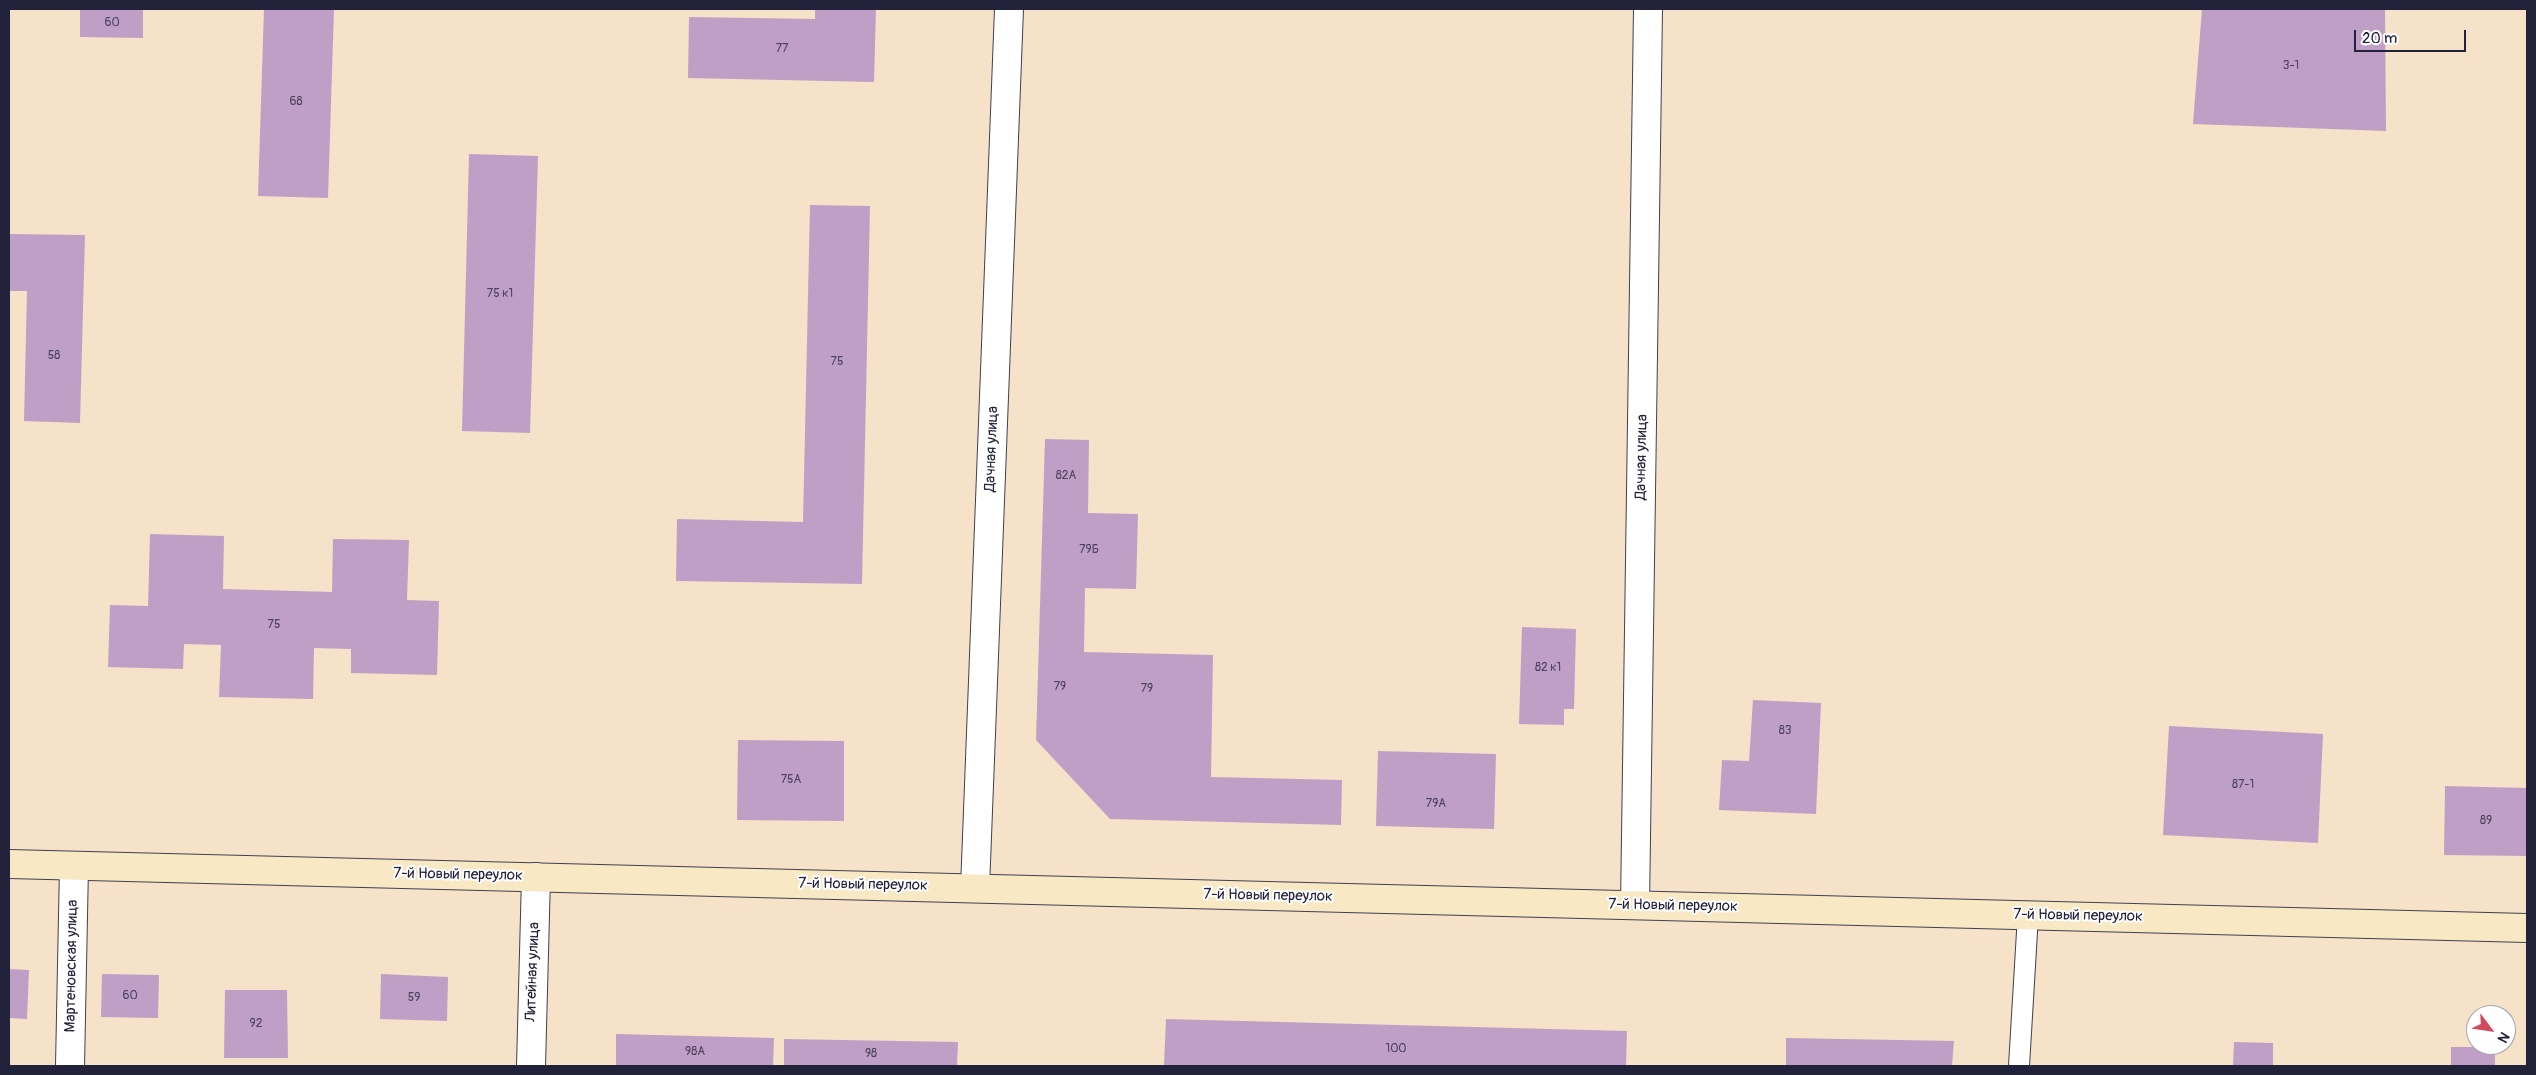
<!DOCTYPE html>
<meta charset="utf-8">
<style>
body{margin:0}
#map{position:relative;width:2536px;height:1075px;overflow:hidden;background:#f5e2c9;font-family:Pangolin,sans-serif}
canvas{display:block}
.frame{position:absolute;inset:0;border:10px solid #22223b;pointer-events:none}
.north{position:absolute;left:2466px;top:1005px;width:50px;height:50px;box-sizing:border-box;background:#fff;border:1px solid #a7a7b1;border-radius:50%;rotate:121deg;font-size:14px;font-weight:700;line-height:20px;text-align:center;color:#22223b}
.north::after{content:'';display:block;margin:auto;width:18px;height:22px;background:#d1495b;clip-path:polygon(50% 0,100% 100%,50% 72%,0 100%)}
.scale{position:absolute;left:2354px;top:30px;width:112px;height:22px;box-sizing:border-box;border:2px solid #22223b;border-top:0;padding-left:6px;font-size:15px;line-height:18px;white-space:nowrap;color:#22223b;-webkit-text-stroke:4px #fff;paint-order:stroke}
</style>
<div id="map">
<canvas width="2536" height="1075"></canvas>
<div class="frame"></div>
<div class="north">N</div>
<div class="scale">20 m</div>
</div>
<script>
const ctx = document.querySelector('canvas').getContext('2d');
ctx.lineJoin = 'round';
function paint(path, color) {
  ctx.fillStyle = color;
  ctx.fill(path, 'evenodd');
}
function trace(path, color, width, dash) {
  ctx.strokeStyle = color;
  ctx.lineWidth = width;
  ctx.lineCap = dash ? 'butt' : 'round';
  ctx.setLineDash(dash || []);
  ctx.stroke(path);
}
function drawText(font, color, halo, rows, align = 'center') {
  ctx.font = font + ' Pangolin,sans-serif';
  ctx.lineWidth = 4;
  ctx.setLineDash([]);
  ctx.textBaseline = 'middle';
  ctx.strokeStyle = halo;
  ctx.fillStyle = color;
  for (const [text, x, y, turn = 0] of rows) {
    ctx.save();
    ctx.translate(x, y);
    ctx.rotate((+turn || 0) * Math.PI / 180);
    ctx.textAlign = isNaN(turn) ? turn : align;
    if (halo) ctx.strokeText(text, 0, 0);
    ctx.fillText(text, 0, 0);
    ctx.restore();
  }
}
paint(new Path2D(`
 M80 9H143V38L80 37Z
 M264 9H334L328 198 258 196Z
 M815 9H876L874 82 688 78 689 17 815 19Z
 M2202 9H2385L2386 131 2193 124Z
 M469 154 538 156 530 433 462 431Z
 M810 205 870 206 862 584 676 581 677 519 803 522Z
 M9 234 85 235 80 423 24 421 27 291H9Z
 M1045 439 1089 440 1088 513 1138 514 1136 589 1085 588 1084 652 1213 655 1211 777 1342 780 1341 825 1110 819 1036 740Z
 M150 534 224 536 223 589 332 592 333 539 409 540 407 600 439 601 437 675 351 673V649L314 648 313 699 219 697 221 645 184 644 183 669 108 667 110 605 148 606Z
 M1522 627 1576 629 1574 709H1564V725L1519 724Z
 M1753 700 1821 703 1816 814 1719 810 1722 760 1749 761Z
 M2169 726 2323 734 2318 843 2163 835Z
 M738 740 844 741V821L737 820Z
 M1378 751 1496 754 1494 829 1376 826Z
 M2445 786 2527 788V856L2444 855Z
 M9 969 29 970 27 1019 9 1018Z
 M102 974 159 975 158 1018 101 1017Z
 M381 974 448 977 447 1021 380 1019Z
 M225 990H287L288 1058H224Z
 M1166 1019 1627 1031 1626 1066H1164Z
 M616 1034 774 1038 773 1066H616Z
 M1786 1038 1954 1041 1952 1066H1786Z
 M784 1039 958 1042 957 1066H784Z
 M2234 1042 2273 1043V1066H2233Z
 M2451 1047H2495V1066H2451Z`), '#c09fc6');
const lane = new Path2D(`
 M2019 1066 2028 915`);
const street = new Path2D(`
 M975 888 1009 9
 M1635 905 1648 9
 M70 1066 74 866
 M531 1066 536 877`);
const secondary = new Path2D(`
 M9 864 2527 928`);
trace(lane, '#423f50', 22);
trace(street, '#423f50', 30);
trace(secondary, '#423f50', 30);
trace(lane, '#fff', 20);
trace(street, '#fff', 28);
trace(secondary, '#f8e8c3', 28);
drawText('12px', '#4a415e', null, [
 ["60",112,23],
 ["77",782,49],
 ["3-1",2291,66],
 ["68",296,102],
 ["75 к1",500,294],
 ["58",54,356],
 ["75",837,362],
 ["82А",1066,476],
 ["79Б",1089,550],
 ["75",274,625],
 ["82 к1",1548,668],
 ["79",1060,687],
 ["79",1147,689],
 ["83",1785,731],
 ["75А",791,780],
 ["87-1",2243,785],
 ["79А",1436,804],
 ["89",2486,821],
 ["60",130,996],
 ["59",414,998],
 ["92",256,1024],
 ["100",1396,1049],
 ["98А",695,1052],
 ["98",871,1054]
]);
drawText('15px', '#22223b', '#fff', [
 ["Дачная улица",992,449,-88],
 ["Дачная улица",1642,457,-89],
 ["7-й Новый переулок",458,875,1],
 ["7-й Новый переулок",863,885,1],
 ["7-й Новый переулок",1268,896,1],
 ["7-й Новый переулок",1673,906,1],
 ["7-й Новый переулок",2078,916,1],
 ["Мартеновская улица",72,966,-89],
 ["Литейная улица",533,972,-88]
]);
</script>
